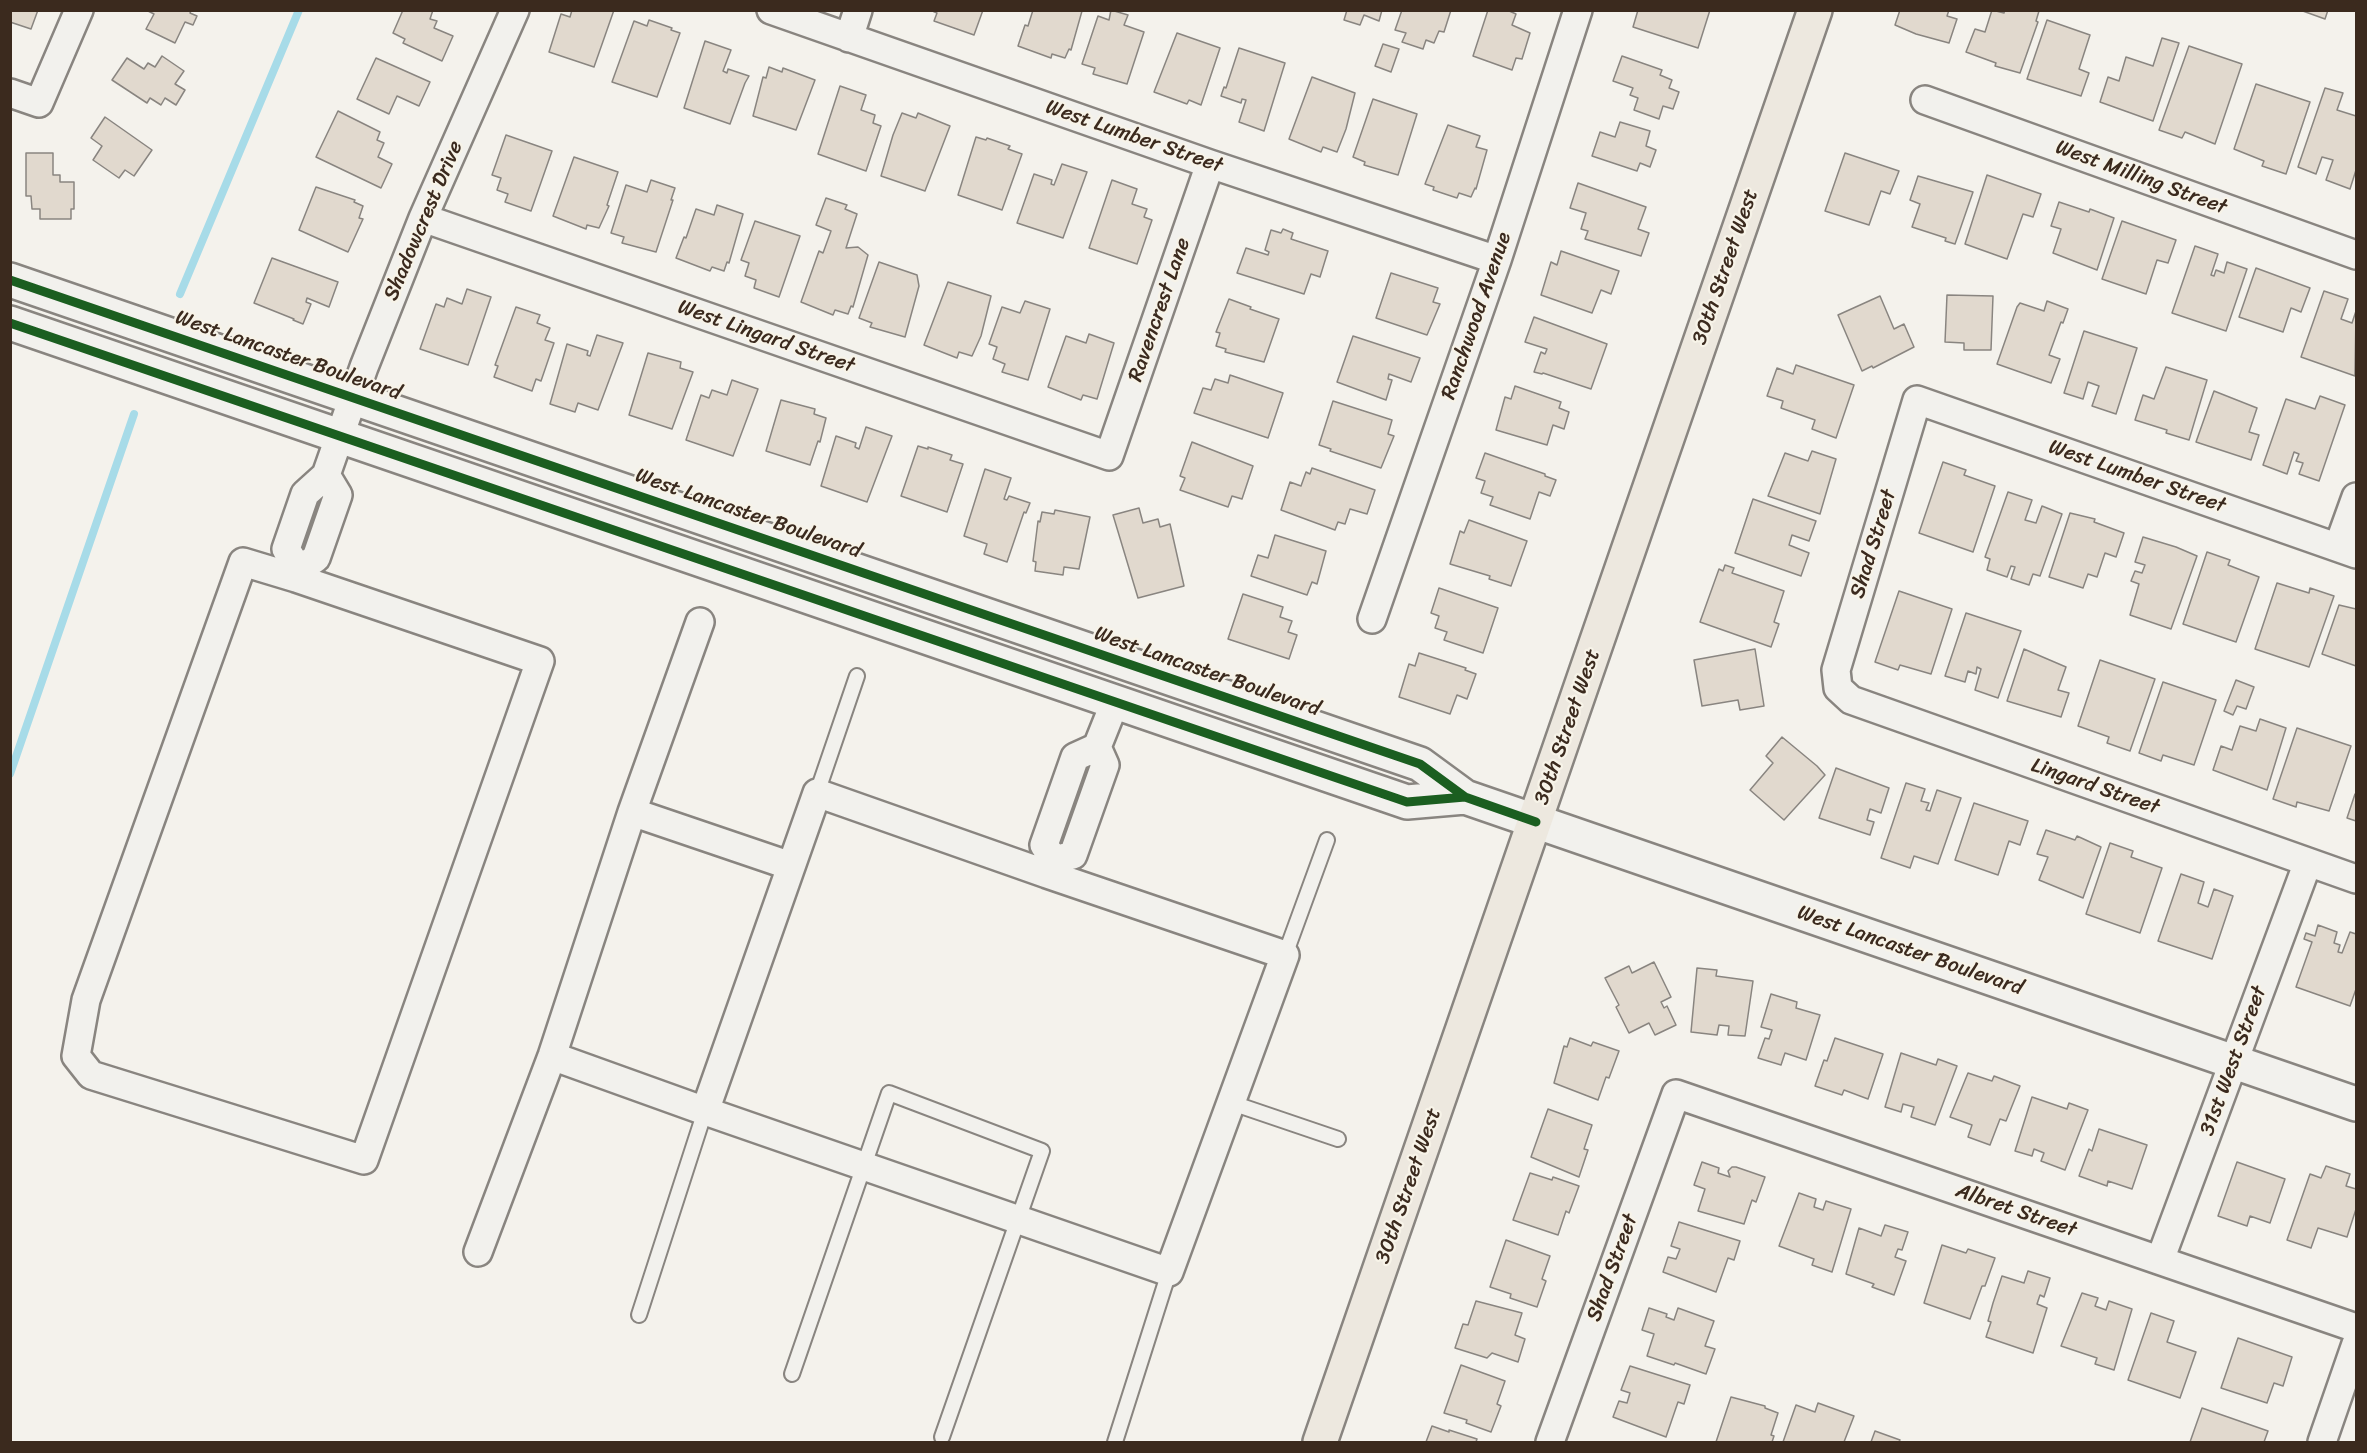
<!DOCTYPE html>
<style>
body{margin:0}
#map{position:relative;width:2367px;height:1453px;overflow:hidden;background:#f4f2ec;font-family:Sriracha,sans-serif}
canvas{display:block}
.frame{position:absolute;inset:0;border:12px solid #3b2a1e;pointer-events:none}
</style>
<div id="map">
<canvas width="2367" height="1453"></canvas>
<div class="frame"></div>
</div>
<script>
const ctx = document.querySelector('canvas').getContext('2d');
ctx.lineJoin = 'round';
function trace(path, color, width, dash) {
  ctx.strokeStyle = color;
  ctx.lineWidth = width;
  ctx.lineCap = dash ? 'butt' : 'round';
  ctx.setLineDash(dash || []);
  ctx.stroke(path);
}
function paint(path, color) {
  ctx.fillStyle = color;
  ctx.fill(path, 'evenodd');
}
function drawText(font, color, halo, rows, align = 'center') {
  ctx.font = font + ' Sriracha,sans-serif';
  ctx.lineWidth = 4.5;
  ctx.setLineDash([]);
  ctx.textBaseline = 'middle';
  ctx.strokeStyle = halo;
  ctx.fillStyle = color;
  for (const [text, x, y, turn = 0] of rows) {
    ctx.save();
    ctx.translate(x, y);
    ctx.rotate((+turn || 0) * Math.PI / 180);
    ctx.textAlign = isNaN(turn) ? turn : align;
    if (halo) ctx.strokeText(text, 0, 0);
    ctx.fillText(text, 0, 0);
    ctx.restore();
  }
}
trace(new Path2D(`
 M180 294 299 10
 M10 774 134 414`), '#a7dbe8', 8);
const building = new Path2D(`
 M10 10H38L31 29 10 22Z
 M146 10H191L190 13 197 16 193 25 185 22 175 43 146 29 154 14Z
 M403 10H433L430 19 437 21 434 28 453 36 442 61 403 43 405 39 393 33Z
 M572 10H614L594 67 549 52 561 14 570 17Z
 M930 10H983L974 35 934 21 937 13Z
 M1033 10 1082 11 1071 50 1069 49 1065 58 1052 54 1051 58 1018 46 1025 25 1028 26Z
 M1111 10 1128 15 1124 25 1144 32 1127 84 1093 74 1095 68 1082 64 1098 16 1109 20Z
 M1347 10H1382L1379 21 1364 15 1360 25 1344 20Z
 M1402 10H1451L1444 32 1439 31 1434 43 1426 40 1423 49 1402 42 1406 33 1395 30Z
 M1488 10H1507L1516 14 1512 25 1530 33 1522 59 1516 58 1512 70 1473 56Z
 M1638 10H1710L1698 48 1633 27Z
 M1900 10H1949L1947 16 1957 19 1949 43 1916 34 1895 25Z
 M1992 10 2004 13 2005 10 2039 11 2036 21 2038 22 2020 73 1995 66 1996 63 1966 52 1975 29 1985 32Z
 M2300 10H2328L2325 19Z
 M649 20 672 28 671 30 680 33 657 97 612 82 634 21 647 26Z
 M2047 20 2090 35 2079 69 2089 73 2081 96 2027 79Z
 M1177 33 1220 48 1201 105 1189 100 1187 104 1154 92Z
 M2162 38 2179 43 2153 121 2100 102 2108 77 2119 81 2126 57 2153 66Z
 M705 41 731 50 723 71 727 73 728 69 749 76 745 83 730 124 684 108Z
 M1383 44 1399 49 1391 72 1375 66Z
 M2189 46 2242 64 2215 144 2185 132 2182 138 2159 130Z
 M1239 48 1285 63 1264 131 1239 122 1246 100 1242 99 1241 103 1221 96 1224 87 1226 88Z
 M162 56 184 71 175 84 185 90 176 105 165 98 161 105 150 98 147 103 112 80 127 58 144 69 148 63 155 67Z
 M1622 56 1662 70 1660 75 1672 80 1669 88 1679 92 1673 109 1663 106 1659 119 1634 110 1638 98 1630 95 1633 88 1613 81Z
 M376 58 430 82 419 106 397 96 389 114 357 99Z
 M769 67 782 72 783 68 815 80 796 130 753 116 763 77 766 78Z
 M1312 77 1355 93 1346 129 1337 152 1323 147 1321 152 1289 139Z
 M2256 84 2310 102 2286 174 2262 166 2264 161 2234 149Z
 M840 86 866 95 861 110 875 115 873 123 881 126 866 171 818 154Z
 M2325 88 2343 93 2337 110 2356 116V114V170L2350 189 2326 180 2333 160 2322 157 2316 174 2298 167Z
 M1373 99 1417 114 1398 175 1364 165 1365 162 1353 157Z
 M338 111 380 132 377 140 384 143 378 157 392 164 381 188 316 157Z
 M902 113 916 118 918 113 950 126 925 191 881 176 893 135Z
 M105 117 152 150 134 176 125 170 119 178 93 160 102 146 91 138Z
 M1620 122 1650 131 1646 146 1656 150 1650 167 1640 163 1637 171 1592 156 1600 132 1615 137Z
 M1448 125 1480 136 1476 147 1487 150 1476 189 1475 188 1471 197 1459 193 1457 198 1433 190 1434 187 1425 184Z
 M506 135 552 151 531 211 505 202 508 194 497 190 501 178 492 175Z
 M976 137 986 140 987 138 1010 146 1008 149 1022 154 1002 210 958 195Z
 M26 153H53V175H60V182H74V209H71V219H40V209H32L31 196H26Z
 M1845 153 1899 171 1890 194 1881 191 1869 225 1825 211Z
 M574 157 618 172 607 205 609 206 599 228 587 225 586 229 553 216Z
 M1062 164 1087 172 1063 238 1017 223 1034 174 1052 180 1051 184 1054 185Z
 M1987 175 2041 194 2033 217 2023 214 2007 259 1965 244Z
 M1918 176 1973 192 1955 244 1945 241 1946 238 1912 227 1920 204 1910 200Z
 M651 180 675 188 671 200H673L656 252 622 243 624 237 611 233 626 185 647 192Z
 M1112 180 1137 189 1132 204 1147 209 1144 217 1152 220 1137 264 1089 248Z
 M1578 183 1646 207 1638 229 1649 233 1641 256 1585 239 1588 231 1581 229 1586 213 1570 208Z
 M316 187 355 200 354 202 363 206 359 218 363 219 348 252 299 230Z
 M826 198 847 205 845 209 857 214 846 248 858 247 868 255 853 307 851 306 848 314 835 310 833 315 801 302 819 251 823 253 831 231 816 225Z
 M2059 202 2089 212 2090 209 2114 218 2097 270 2053 253 2061 229 2051 226Z
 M717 205 743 214 729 263 727 262 724 271 712 267 710 271 676 258 684 237 686 238 696 209 714 215Z
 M755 221 800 236 779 297 754 288 756 280 745 276 749 263 741 260Z
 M2122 221 2176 240 2168 263 2157 260 2146 294 2102 279Z
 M1283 229 1293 233 1291 239 1328 251 1320 277 1311 274 1304 294 1237 273 1246 248 1268 255 1269 252 1265 250 1271 230 1281 233Z
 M2195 246 2218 254 2211 275 2214 276 2216 270 2224 273 2227 262 2247 269 2226 331 2172 313Z
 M1561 251 1619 271 1611 294 1601 290 1592 313 1541 295 1551 262 1557 265Z
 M272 258 338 282 329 307 307 298 306 302 311 304 303 324 293 320 294 319 254 303Z
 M879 262 917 275 919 286 905 337 870 327 872 323 859 318Z
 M2256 268 2310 288 2301 312 2291 308 2283 332 2239 317Z
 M1391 273 1438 288 1433 302 1440 304 1427 335 1376 318Z
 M948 282 991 296 981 336 972 356 959 352 957 358 924 345Z
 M467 289 491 297 468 365 420 349 436 304 444 307 447 298 462 304Z
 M2324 291 2348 299 2341 319 2352 323 2356 311 2355 376 2301 357Z
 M1947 295 1993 296 1991 350H1964V343L1945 342Z
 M1880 296 1894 329 1904 324 1914 347 1873 368 1872 366 1862 371 1838 315Z
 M1229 299 1251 307 1250 309 1279 319 1264 362 1225 352 1226 349 1216 346 1220 333 1216 332Z
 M1025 301 1050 309 1028 380 1002 372 1005 364 993 359 997 347 989 344 1002 307 1020 313Z
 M2047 301 2068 309 2063 323 2061 322 2049 355 2060 359 2051 383 1997 364 2017 307 2020 303 2044 311Z
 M516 307 540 315 537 323 550 328 545 340 554 343 541 381 536 379 532 391 494 377 498 366 495 365Z
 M1534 317 1607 344 1591 389 1543 373 1542 374 1534 372 1541 352 1545 354 1547 349 1525 342Z
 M2084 331 2137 348 2116 414 2092 406 2099 386 2088 382 2083 399 2064 393Z
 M1089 334 1114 343 1097 399 1083 395 1081 400 1048 387 1066 336 1086 343Z
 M597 335 623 343 598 410 578 403 575 412 550 404 567 344 588 351 587 355 590 356Z
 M1353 336 1420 358 1411 382 1389 374 1388 379 1392 380 1386 400 1337 382Z
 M648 353 681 362 680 368 693 372 672 429 629 415Z
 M1796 365 1854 385 1836 438 1812 429 1815 420 1781 408 1783 401 1767 396 1777 368 1793 374Z
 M2166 367 2207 380 2189 440 2166 433 2167 430 2135 420 2143 395 2154 399Z
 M1230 375 1283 393 1268 438 1194 413 1203 388 1211 390 1215 379 1228 383Z
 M732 380 758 389 733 456 686 440 701 395 709 398 712 390 727 395Z
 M1515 386 1561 402 1559 408 1569 412 1564 429 1553 425 1547 445 1496 430 1505 397 1511 399Z
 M2214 391 2257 408 2249 432 2259 435 2251 460 2196 442Z
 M2320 396 2345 405 2319 481 2299 474 2303 463 2296 461 2299 454 2294 452 2287 474 2263 465 2286 399 2315 409Z
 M781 400 815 409 814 414 826 418 820 442 818 441 810 465 766 451Z
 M1333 401 1392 420 1388 434 1394 436 1381 468 1330 451 1331 449 1319 445Z
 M866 427 892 436 867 502 821 486 836 436 856 443 855 447 859 449Z
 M1192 442 1253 466 1242 499 1232 496 1228 507 1180 490 1185 478 1180 476Z
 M918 446 928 449V447L952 455 950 460 963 464 947 512 901 496Z
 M1812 451 1836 459 1820 514 1768 496 1785 453 1808 461Z
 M1485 453 1545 474V476L1556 480 1550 496 1539 492 1530 519 1490 505 1493 497 1481 493 1485 481 1476 478Z
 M1943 462 1966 470 1964 475 1995 486 1973 552 1919 533Z
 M1312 468 1375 490 1367 514 1350 509 1345 524 1338 522 1335 530 1281 510 1290 482 1301 486 1306 472 1310 474Z
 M985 469 1011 478 1004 499 1007 500 1009 496 1030 503 1026 513 1024 512 1007 562 984 554 987 544 964 536Z
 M2008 492 2032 500 2025 520 2036 523 2042 506 2062 514 2040 576 2033 574 2029 585 2011 579 2015 567 2011 566 2007 577 1987 570 1990 559 1985 557Z
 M1753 499 1816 521 1809 541 1792 535 1789 545 1809 553 1801 576 1735 553Z
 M1139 508 1143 523 1158 519 1160 527 1170 524 1184 586 1138 598 1113 515Z
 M1055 510 1090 517 1079 569 1064 567 1063 575 1035 571 1036 562 1033 561 1038 521 1040 522 1042 512 1054 514Z
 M2070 513 2095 519 2094 522 2124 533 2116 557 2105 553 2097 577 2088 574 2083 588 2049 577Z
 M1469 520 1527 541 1511 586 1489 579 1490 576 1450 564 1460 531 1464 533Z
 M1275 535 1326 551 1317 584 1312 582 1307 595 1251 576 1258 555 1268 558Z
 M2143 537 2176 547 2197 556 2171 629 2130 615 2139 584 2131 581 2135 571 2142 573 2145 565 2135 562Z
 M2207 552 2230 560 2228 565 2259 577 2236 642 2183 624Z
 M1725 565 1734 568 1732 573 1784 591 1774 622 1779 624 1771 647 1700 622 1719 569 1723 571Z
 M2277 583 2309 593 2310 588 2334 596 2309 667 2255 649Z
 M1439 588 1498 608 1483 653 1444 640 1447 632 1435 628 1439 616 1431 613Z
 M1899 591 1952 609 1931 674 1900 665 1898 670 1875 662Z
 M1243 594 1283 607 1280 617 1292 621 1288 632 1297 635 1289 659 1228 639Z
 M2339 605 2356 609V666L2322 654Z
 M1966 613 2021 631 1998 698 1975 690 1981 669 1977 667 1976 674 1968 671 1965 682 1945 676Z
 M1755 649 1764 706 1740 710 1738 700 1702 706 1694 660Z
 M2024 649 2066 667 2058 690 2069 693 2061 717 2007 701Z
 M1419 653 1466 668 1465 670 1476 674 1467 699 1457 695 1450 714 1399 697 1409 664 1415 666Z
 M2100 660 2155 679 2130 751 2107 743 2109 737 2078 726Z
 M2236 680 2254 687 2246 709 2237 706 2233 715 2224 711Z
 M2163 682 2216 700 2194 765 2163 755 2161 761 2139 753Z
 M2260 719 2286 728 2267 790 2213 770 2221 746 2232 750 2240 726 2256 731Z
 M2297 728 2351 746 2329 811 2297 802 2296 807 2273 799Z
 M1782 737 1817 766 1825 775 1784 820 1750 790 1773 763 1766 756Z
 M1836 768 1889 788 1881 813 1870 809 1867 820 1874 822 1870 835 1819 818Z
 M1906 783 1925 789 1921 801 1929 803 1926 810 1930 811 1937 790 1961 798 1938 864 1914 856 1910 868 1881 858Z
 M2355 794H2356V821L2347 818Z
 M1974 803 2028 821 2020 845 2009 841 1998 875 1955 860Z
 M2046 830 2075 840 2077 836 2101 847 2083 898 2039 880 2048 857 2037 854Z
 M2110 843 2133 851 2131 857 2162 868 2140 933 2086 914Z
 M2181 874 2204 882 2198 903 2208 907 2214 889 2233 896 2212 959 2158 941Z
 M2318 925 2337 932 2334 943 2340 945 2338 952 2342 953 2350 932 2356 934V989L2350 1006 2296 987 2312 942 2304 939 2306 933 2315 936Z
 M1654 962 1671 997 1661 1002 1664 1008 1667 1006 1676 1025 1655 1035 1649 1023 1629 1033 1616 1007 1619 1005 1605 978 1629 966 1632 973Z
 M1697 968 1717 970 1716 976 1753 981 1745 1036 1728 1035 1729 1026 1719 1025 1717 1035 1691 1032Z
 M1771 994 1797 1002 1796 1008 1820 1015 1806 1060 1785 1053 1781 1065 1758 1058 1765 1038 1769 1039 1772 1030 1761 1027Z
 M1570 1038 1591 1046 1593 1042 1619 1051 1609 1078 1606 1077 1598 1100 1554 1083 1564 1046 1567 1047Z
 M1835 1038 1883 1054 1868 1099 1844 1090 1842 1095 1815 1086 1824 1060 1827 1061Z
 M1901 1053 1936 1065 1938 1059 1957 1066 1935 1125 1911 1117 1914 1107 1903 1104 1901 1112 1885 1107Z
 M1968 1073 1992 1081 1994 1076 2020 1086 2006 1121 2000 1119 1990 1145 1968 1137 1972 1125 1950 1117Z
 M2032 1097 2067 1109 2069 1103 2088 1110 2065 1170 2041 1161 2044 1153 2034 1149 2032 1156 2015 1151Z
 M1548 1109 1592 1125 1584 1149 1588 1150 1579 1177 1531 1157Z
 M2099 1129 2147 1145 2132 1189 2108 1181 2107 1186 2079 1176 2089 1149 2092 1151Z
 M1702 1162 1719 1168 1718 1173 1730 1177 1728 1171 1732 1167H1736L1765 1177 1756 1202 1752 1200 1744 1224 1698 1211 1705 1189 1694 1185Z
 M2237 1162 2285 1179 2270 1223 2250 1216 2247 1226 2218 1216Z
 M2326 1166 2350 1174 2346 1186 2356 1189V1209L2347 1237 2318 1228 2311 1248 2287 1240 2310 1174 2321 1178Z
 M1530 1173 1552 1180 1553 1177 1579 1186 1569 1213 1566 1211 1558 1235 1513 1220Z
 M1799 1193 1816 1199 1814 1207 1823 1210 1826 1201 1851 1209 1832 1272 1812 1265 1814 1259 1779 1246Z
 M1679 1222 1740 1241 1734 1260 1728 1258 1716 1292 1663 1272 1668 1257 1676 1259 1680 1249 1671 1246Z
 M1885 1225 1908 1232 1902 1250 1898 1249 1895 1257 1906 1261 1894 1295 1872 1287 1874 1284 1846 1274 1859 1228 1881 1236Z
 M1506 1240 1550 1256 1542 1279 1546 1281 1537 1307 1510 1298 1511 1294 1490 1287Z
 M1942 1245 1966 1253 1968 1249 1995 1258 1985 1286H1982L1970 1319 1924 1303Z
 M2028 1271 2050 1278 2044 1297 2040 1295 2037 1304 2047 1308 2033 1353 1986 1337 1991 1322 1988 1321 1993 1303 2002 1276 2024 1283Z
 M2082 1293 2098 1298 2095 1306 2106 1310 2109 1301 2132 1309 2114 1370 2095 1364 2097 1358 2061 1346Z
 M1476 1301 1522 1313 1515 1335 1525 1339 1518 1362 1492 1353 1487 1358 1455 1348 1463 1324 1468 1325Z
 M1649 1308 1667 1314 1666 1317 1674 1320 1678 1308 1714 1321 1705 1346 1715 1349 1706 1374 1675 1363 1674 1365 1647 1356 1654 1334 1642 1330Z
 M2151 1313 2174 1321 2167 1342 2196 1352 2180 1398 2128 1380Z
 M2238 1338 2292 1357 2283 1386 2274 1383 2267 1403 2221 1388Z
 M1461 1365 1505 1381 1497 1404 1501 1406 1491 1432 1466 1423 1467 1420 1444 1413Z
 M1630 1366 1690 1385 1684 1404 1678 1402 1666 1437 1613 1417 1619 1401 1627 1403 1630 1393 1621 1390Z
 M1731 1397 1765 1406V1408L1778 1413 1771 1435 1774 1436 1772 1442H1716Z
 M1818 1403 1854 1416 1844 1442H1783L1796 1405 1815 1412Z
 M2202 1408 2268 1431 2264 1442H2190Z
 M1432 1426 1449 1432V1430L1477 1439 1476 1442H1426Z
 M1875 1431 1900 1440 1899 1442H1871Z`);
paint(building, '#e1d9ce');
trace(building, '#898580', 1.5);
const lane = new Path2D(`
 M817 793 857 676
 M1285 955 1327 840
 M1232 1103 1338 1139
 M639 1315 705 1111
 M792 1374 889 1093 1042 1151 942 1437
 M1115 1442 1169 1272`);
const street = new Path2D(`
 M771 10 1210 164 1497 260
 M849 38 858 10
 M10 93 39 103 79 10
 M1925 100 2356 255
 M423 218 1109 456 1210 164
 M326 475 338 495 316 558 299 570 286 549 305 494 326 475 364 367 423 218 515 10
 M2338 547 2356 497
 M2356 554 1917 400 1836 670 1838 688 1851 700 2356 879
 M296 578 540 661 364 1160 91 1075 76 1056 86 1000 243 562 296 578 299 570
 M1372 619 1497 260 1578 10
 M1097 747 1105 765 1073 855 1054 860 1044 845 1075 757 1097 747 1115 702
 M632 812 791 866
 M1047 874 1285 955 1169 1272 705 1111 817 793 1047 874 1054 860
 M552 1056 705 1111
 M478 1252 552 1056 632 812 700 622
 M2160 1260 2308 862
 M1550 1442 1676 1094 2356 1328
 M2322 1442 2356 1344`);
const secondary = new Path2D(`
 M10 280 1420 764 1465 797 2356 1104
 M10 323 1407 802 1465 797`);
const primary = new Path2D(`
 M1320 1442 1815 10`);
trace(lane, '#898580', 18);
trace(street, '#898580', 32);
trace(secondary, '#898580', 38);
trace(primary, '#898580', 38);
trace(lane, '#f2f1ed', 14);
trace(street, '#f2f1ed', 27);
trace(secondary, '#f2f1ed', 33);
trace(primary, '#ede8df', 33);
trace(new Path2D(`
 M10 280 1420 764 1465 797 1536 822
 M10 323 1407 802 1465 797`), '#1b5e20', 9);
drawText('21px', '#3b2a1e', '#f7f3e8', [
 ["West Lumber Street",1134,137,19],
 ["West Milling Street",2141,178,20],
 ["Shadowcrest Drive",424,221,-67],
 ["30th Street West",1726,267,-71],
 ["Ravencrest Lane",1160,310,-71],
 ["Ranchwood Avenue",1477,316,-71],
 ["West Lingard Street",766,337,19],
 ["West Lancaster Boulevard",288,356,19],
 ["West Lumber Street",2137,477,19],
 ["West Lancaster Boulevard",748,514,19],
 ["Shad Street",1874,544,-73],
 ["West Lancaster Boulevard",1207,672,19],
 ["30th Street West",1568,727,-71],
 ["Lingard Street",2095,787,19],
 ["West Lancaster Boulevard",1910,951,19],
 ["31st West Street",2234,1061,-70],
 ["30th Street West",1409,1186,-71],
 ["Albret Street",2016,1211,19],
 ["Shad Street",1613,1268,-70]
]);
</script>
